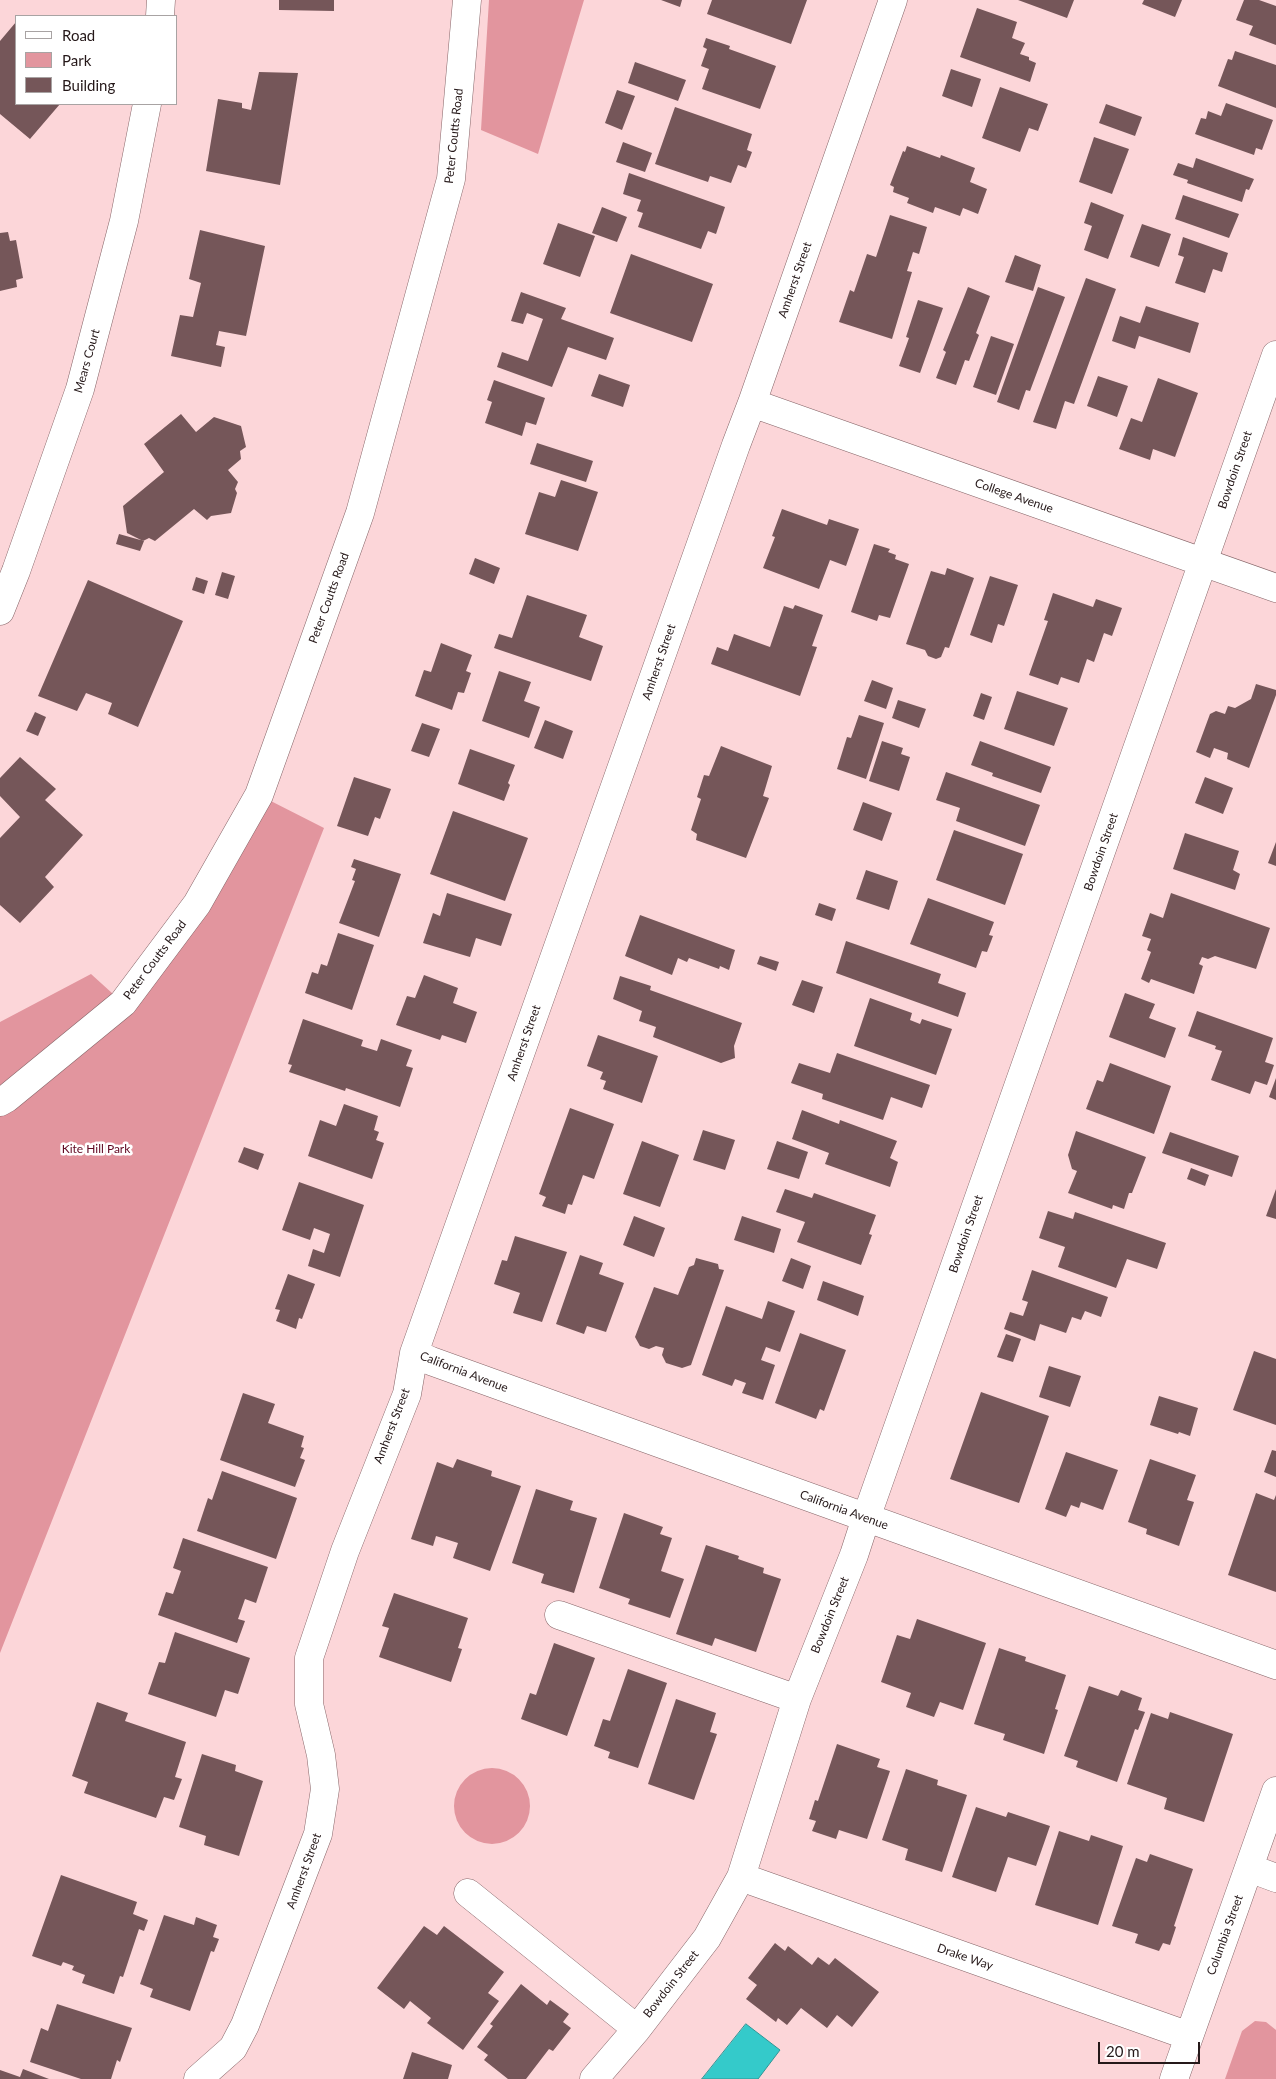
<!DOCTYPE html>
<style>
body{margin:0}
#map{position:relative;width:1276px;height:2079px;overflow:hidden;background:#fcd6d9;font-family:Lato,sans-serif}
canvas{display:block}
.legend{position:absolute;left:15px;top:15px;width:162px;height:90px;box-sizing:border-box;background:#fff;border:1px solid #a8a3a3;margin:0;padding:6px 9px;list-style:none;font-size:15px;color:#251819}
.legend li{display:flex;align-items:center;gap:10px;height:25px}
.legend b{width:25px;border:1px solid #a8a3a3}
.scale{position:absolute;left:1098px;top:2042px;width:102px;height:22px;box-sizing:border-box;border:2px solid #251819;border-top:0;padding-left:6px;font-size:15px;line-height:18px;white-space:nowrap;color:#251819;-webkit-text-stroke:4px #fff;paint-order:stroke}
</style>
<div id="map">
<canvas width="1276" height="2079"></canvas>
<ul class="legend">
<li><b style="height:6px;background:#fff"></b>Road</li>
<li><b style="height:14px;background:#e2959e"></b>Park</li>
<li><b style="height:14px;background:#755659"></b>Building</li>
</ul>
<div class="scale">20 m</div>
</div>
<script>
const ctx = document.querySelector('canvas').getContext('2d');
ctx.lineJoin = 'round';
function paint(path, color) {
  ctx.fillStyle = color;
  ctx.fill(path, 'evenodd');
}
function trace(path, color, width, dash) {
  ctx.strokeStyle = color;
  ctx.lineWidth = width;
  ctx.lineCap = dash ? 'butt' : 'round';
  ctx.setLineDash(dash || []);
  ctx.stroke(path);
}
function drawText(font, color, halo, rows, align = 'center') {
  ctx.font = font + ' Lato,sans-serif';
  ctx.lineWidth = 5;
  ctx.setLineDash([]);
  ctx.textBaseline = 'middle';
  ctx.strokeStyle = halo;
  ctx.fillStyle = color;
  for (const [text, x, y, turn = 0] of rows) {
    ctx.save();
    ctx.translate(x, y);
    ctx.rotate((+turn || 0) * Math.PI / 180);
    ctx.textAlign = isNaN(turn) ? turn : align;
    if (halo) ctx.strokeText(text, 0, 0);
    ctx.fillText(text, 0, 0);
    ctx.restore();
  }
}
paint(new Path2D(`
 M489 0H584L538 154 481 130Z
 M259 795 324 828 0 1653V1022L91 974 123 1003Z
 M454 1806a38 38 0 1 1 76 0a38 38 0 1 1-76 0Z
 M1255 2021 1266 2022 1276 2030V2079H1225L1242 2031Z`), '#e2959e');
const water = new Path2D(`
 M746 2024 780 2050 758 2079H702Z`);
paint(water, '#34caca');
trace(water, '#309595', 1);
paint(new Path2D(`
 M279 0H334V11L279 10Z
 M661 0H682L680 7Z
 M712 0H807L791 44 707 14Z
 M1018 0H1074L1067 18Z
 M1144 0H1182L1175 17 1142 4Z
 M1244 0H1259L1276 6V45L1249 35 1253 26 1236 20Z
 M977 8 1017 22 1012 38 1025 43 1020 54 1029 57V60L1036 63 1030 82 960 57Z
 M16 22V104H60L30 139 0 114V41Z
 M706 38 730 46 729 49 776 66 760 109 702 89 709 69 701 66 707 49 703 47Z
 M1235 51 1276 65V108L1218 86 1228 59 1232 60Z
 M635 62 686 80 678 101 628 83Z
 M951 69 981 79 972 107 942 96Z
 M259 72 298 73 280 185 206 171 218 99 242 103V108L251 110Z
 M1000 87 1048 104 1038 131 1029 128 1020 152 982 138Z
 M617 90 635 96 622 130 605 123Z
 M1226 103 1273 120 1262 150 1256 148 1254 155 1195 134 1201 118 1206 119 1208 111 1221 116Z
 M1106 104 1142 117 1135 136 1099 123Z
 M675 107 752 134 747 150 752 152 746 168 738 165 731 183 710 176 708 182 655 164Z
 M1094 137 1129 149 1112 194 1079 182Z
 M623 142 652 153 645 172 616 162Z
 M907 146 940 158 941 155 975 168 970 182 987 189 978 214 963 208 960 216 935 207 933 213 907 203 909 198 893 192 894 187 890 185 903 151 905 152Z
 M1196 158 1254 179 1249 190 1246 189 1242 202 1187 183 1188 180 1173 175 1178 163 1193 168Z
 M629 173 725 207 716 234 708 231 701 249 638 227 643 213 637 211 641 200 623 194Z
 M1183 195 1239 214 1229 238 1175 219Z
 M1091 202 1124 215 1108 259 1084 250 1092 226 1084 223Z
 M602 207 627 217 617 242 592 233Z
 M890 215 927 227 919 254 913 252 907 271 912 272 892 339 839 322 850 290 854 292 867 254 876 257Z
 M558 223 595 236 580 277 543 264Z
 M1142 224 1171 234 1159 267 1130 257Z
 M200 230 265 246 246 336 219 331 216 345 225 347 221 367 171 356 180 315 193 317 201 283 189 279Z
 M8 232 10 241 16 240 23 278 16 280 17 287 0 291V233Z
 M1183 237 1228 253 1222 272 1213 269 1205 293 1175 283 1184 257 1178 255Z
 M631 254 713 284 692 342 610 313Z
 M1015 255 1041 265 1033 291 1005 282Z
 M1086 278 1116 289 1074 404 1065 401 1056 429 1033 422Z
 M968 287 990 296 976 333 979 335 969 361 965 360 956 385 936 378 946 352 943 350Z
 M1038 287 1065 297 1030 391 1026 390 1019 410 997 402Z
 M521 292 566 308 561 319 614 338 606 360 568 347 552 387 497 367 502 352 528 361 543 319 527 313 523 324 511 321Z
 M918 300 943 308 920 373 899 366 909 338 906 337Z
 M1146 306 1199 323 1190 353 1139 336 1135 349 1112 341 1120 316 1140 323Z
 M991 336 1014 344 996 395 973 387Z
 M599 374 630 385 623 407 591 396Z
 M1098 376 1128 386 1117 417 1087 406Z
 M1158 378 1198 393 1175 457 1153 449 1150 460 1119 449 1131 418 1142 422Z
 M494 380 545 398 536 425 526 422 522 436 485 423 492 402 487 400Z
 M181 414 196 432 214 417 241 426 246 447 240 451 241 459 228 470 238 482 235 489 237 493 231 513 211 516 207 520 194 509 155 541 149 538 143 541 127 533 123 506 164 472 144 444Z
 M537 443 593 461 586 482 530 464Z
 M561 480 598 492 578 551 525 534 539 492 555 497Z
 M782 509 827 525 829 519 859 529 846 566 830 560 819 589 763 568 775 537 772 536Z
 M119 534 144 541 140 551 116 544Z
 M874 544 890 549 888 552 896 555 895 559 909 564 890 618 879 615 877 621 851 612Z
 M475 558 500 568 494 584 469 574Z
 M947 568 974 578 949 648 945 647 941 657 936 659 928 656 925 650 906 644 931 571 945 575Z
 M222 572 235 576 228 599 215 595Z
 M990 576 1018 585 1004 626 998 624 992 643 970 635Z
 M196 577 208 581 204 594 192 590Z
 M88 580 183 621 138 727 108 714 112 703 86 693 77 711 38 696Z
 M1053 593 1093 607 1096 599 1122 608 1112 636 1104 633 1094 662 1087 659 1079 683 1061 677 1058 685 1029 675 1048 621 1044 620Z
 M527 595 587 615 579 637 603 646 591 681 494 648 499 634 512 638Z
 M795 605 823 615 812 646 817 647 800 696 711 664 717 647 728 651 734 634 770 647 784 606 793 609Z
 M441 643 472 655 466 671 471 673 464 693 458 692 452 710 415 696 424 670 431 672Z
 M499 671 531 682 524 701 540 707 529 738 482 721Z
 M872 680 893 688 886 709 864 701Z
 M1256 684 1276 690V695L1249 768 1227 759 1228 753 1214 748 1210 758 1196 752 1210 714 1216 711 1225 714 1228 706 1235 708 1251 699Z
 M1017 691 1068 708 1054 746 1004 729Z
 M981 693 992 697 984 720 973 716Z
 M898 700 926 709 919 728 892 718Z
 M35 712 46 717 38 736 26 731Z
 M859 715 884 723 866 779 837 769 847 737 851 738Z
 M545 720 573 731 563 759 534 748Z
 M422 723 440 729 429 757 411 751Z
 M882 741 903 748 901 754 910 757 899 791 869 781Z
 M980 741 1051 767 1041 793 992 776 993 773 971 765Z
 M721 746 772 766 763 796 769 798 746 858 696 840 697 834 691 830 701 799 697 797 704 775 709 776Z
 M470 749 515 765 508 783 510 785 504 801 458 784Z
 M20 757 56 789 45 800 83 835 45 877 54 887 20 923 0 905V838L20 817 0 796V778Z
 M946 772 1040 805 1025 846 956 821 960 808 936 800Z
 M354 777 391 789 380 819 375 817 368 836 337 826Z
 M1205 777 1233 788 1223 814 1195 803Z
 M863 802 892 813 882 841 853 830Z
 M453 811 528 838 505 901 430 874Z
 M954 830 1023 854 1005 905 936 880Z
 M1185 833 1239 851 1233 870 1240 874 1235 890 1173 869Z
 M1276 842V866L1268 863Z
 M354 859 401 874 379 937 339 923 355 881 352 880 356 869 351 867Z
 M866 870 898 881 889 910 856 899Z
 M447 893 512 914 501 946 476 938 470 957 423 943 433 913 440 916Z
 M1171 893 1270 928 1256 969 1215 956 1208 959 1202 957 1199 964 1203 966 1194 994 1151 979 1149 983 1141 979 1151 952 1147 950 1151 939 1142 936 1150 913 1163 918Z
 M928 898 994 922 989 935 993 936 987 952 982 951 976 968 910 944Z
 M819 903 836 909 832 921 815 915Z
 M640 915 735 950 729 970 720 966 719 969 689 958 687 962 678 958 672 975 625 956Z
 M338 933 374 945 352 1010 305 993 312 972 318 974 321 964 327 966Z
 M846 941 941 974 938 983 966 993 958 1017 836 973Z
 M760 956 779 962 776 971 757 964Z
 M424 975 458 988 453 1003 477 1012 466 1043 442 1035 440 1040 396 1025 407 996 415 998Z
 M620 976 651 986 650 990 742 1023 734 1046 735 1058 721 1063 653 1037 656 1027 639 1021 642 1011 613 999Z
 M802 980 823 987 814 1013 792 1005Z
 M1125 993 1155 1004 1149 1018 1176 1028 1165 1058 1109 1037Z
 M870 998 912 1013 910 1020 920 1024 922 1019 952 1029 936 1075 854 1046Z
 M1197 1011 1273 1038 1265 1062 1274 1065 1267 1085 1255 1081 1250 1094 1211 1080 1222 1051 1215 1049 1216 1046 1188 1036Z
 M303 1019 363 1040 361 1046 377 1051 381 1039 412 1050 406 1066 413 1068 400 1107 346 1088 345 1091 289 1072 292 1065 288 1064Z
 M598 1035 658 1056 642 1103 603 1089 606 1081 600 1079 603 1072 587 1066Z
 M837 1053 930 1085 922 1108 891 1097 883 1120 822 1099 823 1094 791 1083 799 1063 830 1073Z
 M1110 1063 1171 1086 1154 1134 1086 1109 1097 1080 1103 1082Z
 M1276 1078V1100L1269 1097Z
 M344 1104 378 1116 374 1130 379 1132 376 1140 384 1143 372 1179 308 1156 320 1120 336 1126Z
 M570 1108 614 1124 594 1179 583 1175 572 1205 568 1204 565 1214 542 1206 546 1197 539 1194Z
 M802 1110 839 1124 840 1120 897 1141 890 1158 898 1162 890 1187 825 1164 829 1153 792 1139Z
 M703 1130 735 1140 725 1170 693 1160Z
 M1076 1131 1146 1157 1132 1193H1129L1124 1209 1113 1205 1112 1209 1068 1193 1077 1171 1072 1169 1068 1155Z
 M1170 1132 1239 1156 1232 1177 1162 1153Z
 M642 1141 679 1155 660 1207 623 1194Z
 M777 1141 808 1152 799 1179 767 1169Z
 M244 1147 264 1154 258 1170 238 1162Z
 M1191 1168 1209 1175 1205 1186 1187 1179Z
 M299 1182 364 1205 340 1277 308 1266 313 1249 324 1253 330 1234 314 1228 310 1240 282 1230Z
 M785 1189 812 1198 814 1193 876 1215 869 1234 872 1235 861 1265 797 1242 805 1222 776 1212Z
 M1276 1189V1219L1266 1216Z
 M1048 1211 1073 1219 1075 1212 1166 1243 1157 1269 1127 1259 1116 1288 1058 1267 1065 1247 1039 1238Z
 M634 1216 665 1228 654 1257 623 1245Z
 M742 1216 781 1229 774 1253 734 1240Z
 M515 1236 567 1252 542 1322 513 1313 520 1293 494 1284 502 1260 507 1261Z
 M580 1255 603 1263 599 1274 624 1283 606 1332 587 1326 584 1334 556 1324Z
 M696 1258 718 1264 719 1269 724 1270 691 1365 682 1368 666 1363 662 1355 664 1348 656 1346 649 1349 640 1346 635 1337 654 1287 678 1295 689 1267 694 1265Z
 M791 1258 811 1266 803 1289 782 1281Z
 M1032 1270 1108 1297 1101 1317 1085 1311 1081 1320 1072 1317 1066 1333 1040 1324 1035 1341 1004 1329 1010 1312 1023 1316 1028 1302 1022 1300Z
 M288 1274 315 1284 302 1319 299 1318 296 1329 276 1321 280 1310 275 1309Z
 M823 1281 864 1296 858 1316 817 1300Z
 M768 1301 795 1311 780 1352 766 1347 761 1360 775 1365 763 1400 742 1393 746 1383 735 1379 732 1386 702 1375 726 1306 762 1319Z
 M800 1333 846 1350 824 1411 820 1409 816 1419 775 1403Z
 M1006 1334 1021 1339 1013 1362 997 1357Z
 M1254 1351 1276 1359V1425L1233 1410Z
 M1049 1366 1081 1376 1070 1407 1039 1397Z
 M981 1392 1049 1416 1019 1503 950 1479Z
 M243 1393 275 1404 268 1423 304 1436 301 1447 304 1448 300 1458 305 1460 295 1487 220 1460Z
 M1159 1396 1198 1408 1190 1436 1179 1432 1178 1434 1150 1425Z
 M1272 1450 1276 1451V1477L1264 1472Z
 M1066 1452 1118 1470 1103 1510 1081 1502 1079 1508 1071 1505 1066 1517 1045 1509Z
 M457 1459 492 1471 491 1476 521 1486 490 1571 453 1558 458 1543 436 1536 433 1546 411 1539 437 1462 453 1468Z
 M1150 1459 1196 1475 1187 1500 1194 1502 1179 1546 1146 1534 1147 1529 1128 1522Z
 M222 1471 297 1498 276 1559 197 1531 208 1498 212 1500Z
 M536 1489 573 1501 570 1510 597 1518 574 1593 541 1583 544 1574 512 1563Z
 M1256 1493 1274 1500 1276 1495V1592L1228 1575Z
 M624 1513 663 1527 660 1534 672 1538 661 1571 684 1579 670 1618 628 1604 630 1599 599 1588Z
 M183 1538 268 1567 256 1603 245 1599 238 1619 245 1621 237 1643 158 1615 166 1592 173 1594 181 1571 173 1568Z
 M706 1545 739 1556 738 1559 764 1568 763 1573 781 1579 756 1652 715 1638 712 1646 676 1634Z
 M394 1593 468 1618 458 1648 462 1649 451 1682 379 1657 389 1628 382 1626Z
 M917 1619 986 1643 963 1710 940 1702 934 1717 906 1707 911 1693 881 1682 897 1635 910 1639Z
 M175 1632 250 1658 238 1694 225 1690 216 1717 148 1694 159 1662 165 1663Z
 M554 1643 595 1658 567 1736 521 1719 530 1693 536 1695Z
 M999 1648 1026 1657 1025 1661 1066 1675 1055 1709 1058 1710 1044 1754 1003 1740 1005 1734 974 1724Z
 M628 1669 667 1683 638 1768 608 1758 610 1752 594 1746 603 1719 610 1721Z
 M1089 1686 1118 1696 1121 1690 1142 1698 1138 1710 1145 1712 1138 1730 1135 1729 1117 1782 1076 1767 1078 1761 1064 1756Z
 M676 1699 716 1713 710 1732 717 1734 694 1800 648 1784Z
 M97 1702 128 1713 125 1721 186 1742 175 1777 182 1779 174 1800 164 1797 156 1818 84 1793 88 1782 72 1776Z
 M1170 1712 1233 1734 1204 1822 1164 1809 1167 1798 1127 1784 1151 1713 1168 1719Z
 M837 1744 880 1759 877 1767 890 1771 867 1839 839 1830 836 1839 812 1831 816 1821 809 1819 815 1800 818 1801Z
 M202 1754 236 1765 235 1771 263 1781 239 1856 204 1845 206 1836 179 1827Z
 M906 1769 938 1780 937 1785 967 1795 942 1872 905 1860 908 1849 882 1840Z
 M976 1807 1006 1817 1008 1812 1050 1826 1036 1866 1008 1857 996 1892 952 1877Z
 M1059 1831 1089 1841 1091 1835 1123 1846 1098 1925 1035 1905Z
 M1150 1854 1193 1869 1174 1926 1176 1927 1170 1945 1163 1943 1159 1951 1135 1943 1138 1934 1112 1926 1136 1858 1147 1862Z
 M61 1875 137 1902 133 1914 148 1920 144 1931 139 1929 123 1977 120 1976 114 1994 82 1983 85 1975 72 1970 74 1966 63 1962 61 1966 32 1956Z
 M164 1915 194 1925 196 1917 217 1925 213 1937 219 1939 214 1952 211 1951 190 2011 150 1997 153 1989 140 1984Z
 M424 1926 437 1935 444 1926 504 1972 488 1993 499 2001 463 2050 427 2023 431 2018 410 2001 404 2009 377 1988Z
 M775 1943 785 1951 788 1946 812 1965 818 1957 829 1965 835 1958 879 1992 852 2027 837 2015 827 2028 801 2008 787 2025 778 2018 776 2022 746 1999 757 1985 748 1978Z
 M521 1984 547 2005 550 2000 569 2014 563 2022 571 2028 553 2051 549 2049 526 2079H508L484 2060 488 2055 477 2047 493 2026 490 2024Z
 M57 2004 132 2028 120 2062 117 2060 111 2079H81L30 2062 41 2028 48 2031Z
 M412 2052 452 2065 448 2079H403Z
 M23 2069 49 2079H0V2070L20 2077Z`), '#755659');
const minor = new Path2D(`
 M160 16 161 0
 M752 403 1276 588
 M0 611 16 571 80 389 124 221 147 104
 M0 1102 7 1098 123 1003 197 904 259 795 360 513 451 179 467 0
 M414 1353 431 1361 1276 1665
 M559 1615 797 1699
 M1249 1868 1276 1878
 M741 1877 1189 2036
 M468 1893 637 2029
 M198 2079 233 2048 245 2025 318 1834 325 1789 321 1755 309 1704V1658L345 1551 407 1394 414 1353 736 445 752 403 893 0
 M594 2079 637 2029 707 1938 741 1877 797 1699 854 1555 866 1518 1276 355
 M1174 2079 1276 1791`);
trace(minor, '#866568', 29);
trace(minor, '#fff', 28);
drawText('12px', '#251819', '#fff', [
 ["Peter Coutts Road",454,136,-84],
 ["Amherst Street",795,280,-71],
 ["Mears Court",87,361,-74],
 ["Bowdoin Street",1235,470,-71],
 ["College Avenue",1014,496,19],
 ["Peter Coutts Road",329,598,-70],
 ["Amherst Street",659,662,-71],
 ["Bowdoin Street",1101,852,-71],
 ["Peter Coutts Road",155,960,-53],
 ["Amherst Street",524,1043,-71],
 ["Bowdoin Street",966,1234,-71],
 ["California Avenue",464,1372,21],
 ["Amherst Street",392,1426,-69],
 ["California Avenue",844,1510,20],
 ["Bowdoin Street",830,1615,-68],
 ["Amherst Street",304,1871,-70],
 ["Columbia Street",1225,1935,-70],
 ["Drake Way",965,1957,19],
 ["Bowdoin Street",671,1984,-52]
]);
drawText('12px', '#610822', '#fff', [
 ["Kite Hill Park",96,1149]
]);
</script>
